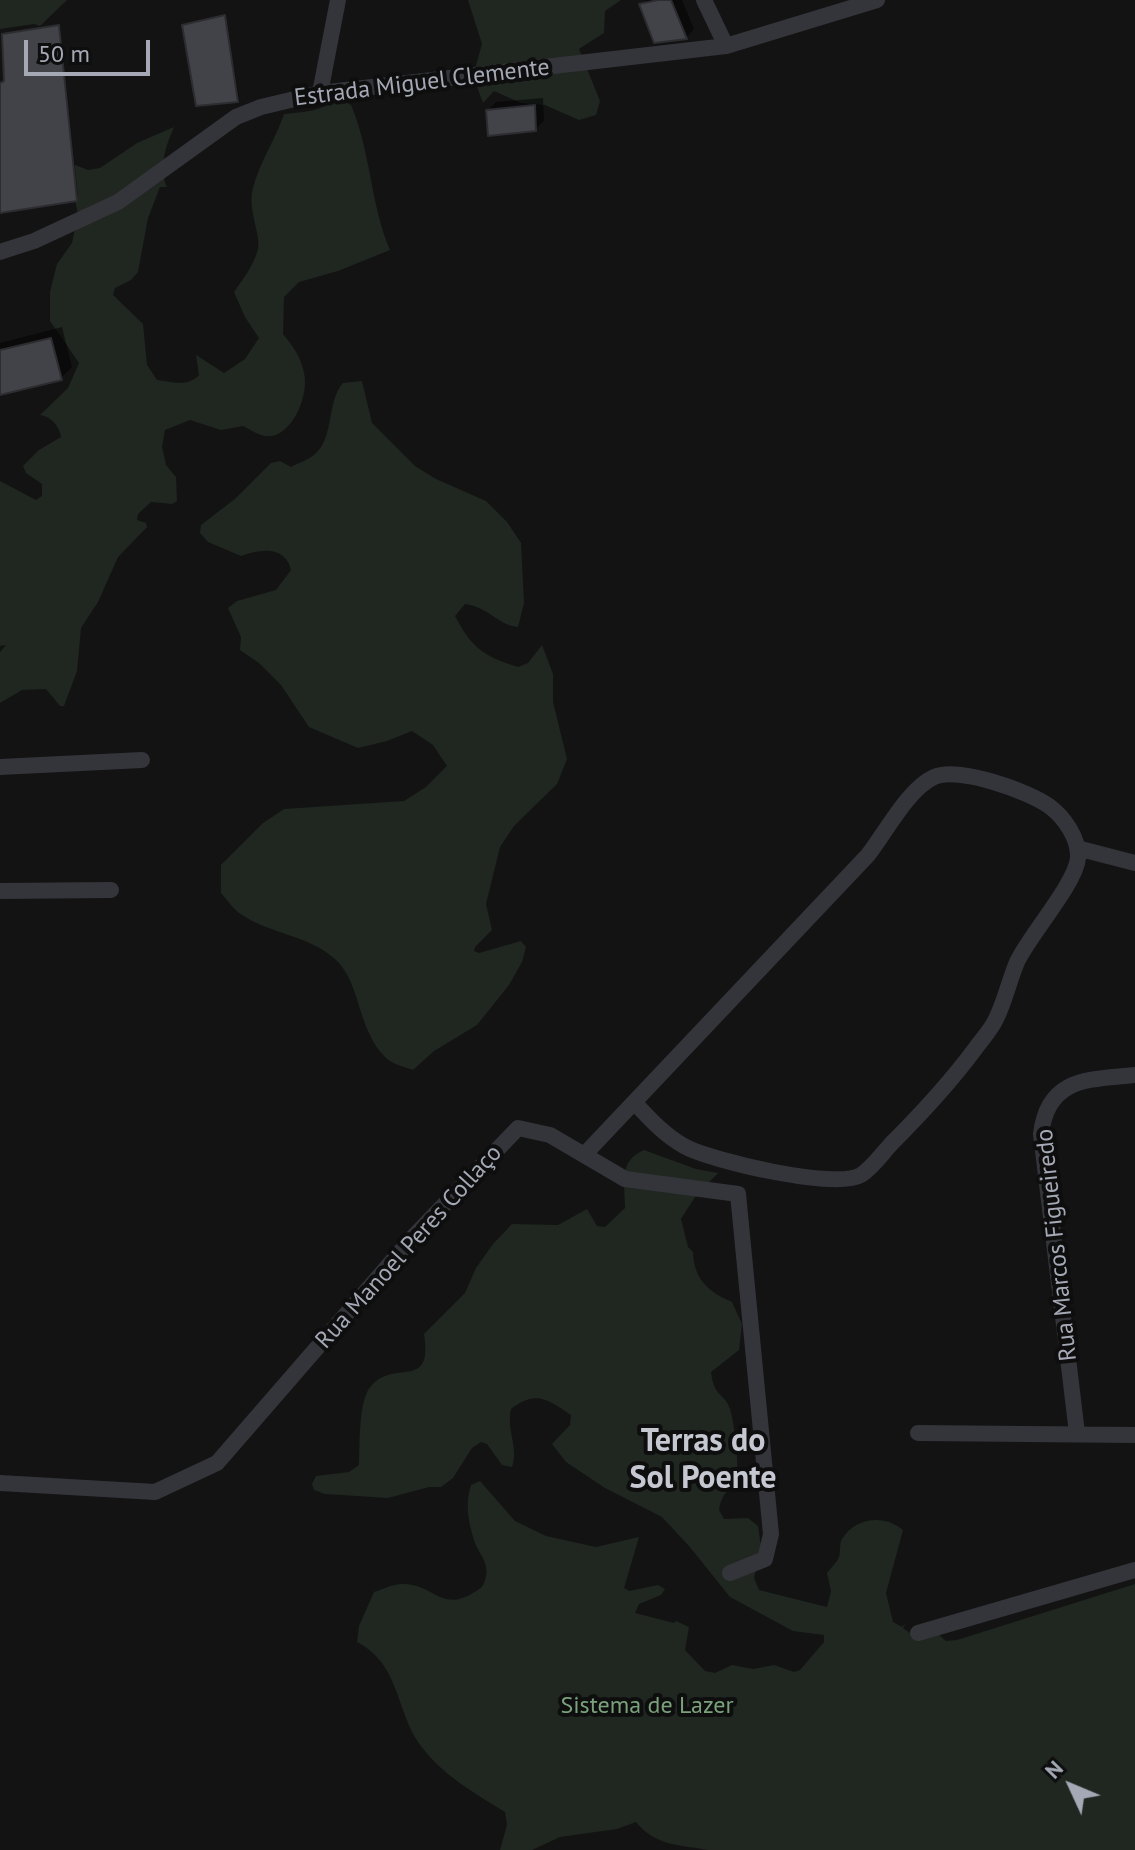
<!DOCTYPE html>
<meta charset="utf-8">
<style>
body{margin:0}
#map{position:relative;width:1135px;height:1850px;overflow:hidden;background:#131314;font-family:"PT Sans",sans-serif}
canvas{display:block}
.north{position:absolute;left:1031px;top:1746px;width:80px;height:80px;-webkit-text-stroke:6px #0e0e0f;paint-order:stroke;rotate:314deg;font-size:22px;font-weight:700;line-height:32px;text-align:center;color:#a4a9b5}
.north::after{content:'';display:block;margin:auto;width:28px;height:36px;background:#a4a9b5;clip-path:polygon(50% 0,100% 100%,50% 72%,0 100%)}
.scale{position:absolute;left:24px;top:40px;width:126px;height:36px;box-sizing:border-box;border:4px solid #a4a9b5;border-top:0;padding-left:10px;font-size:24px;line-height:28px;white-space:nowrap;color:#a4a9b5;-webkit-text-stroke:6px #0e0e0f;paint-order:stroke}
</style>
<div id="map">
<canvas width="1135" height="1850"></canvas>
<div class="north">N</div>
<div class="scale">50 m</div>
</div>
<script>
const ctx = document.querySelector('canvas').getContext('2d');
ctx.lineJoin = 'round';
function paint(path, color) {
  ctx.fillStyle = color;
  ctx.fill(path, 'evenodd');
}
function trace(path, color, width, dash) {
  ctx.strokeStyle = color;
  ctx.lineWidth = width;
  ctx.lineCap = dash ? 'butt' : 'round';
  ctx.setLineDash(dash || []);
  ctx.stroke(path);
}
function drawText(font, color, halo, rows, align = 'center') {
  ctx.font = font + ' "PT Sans",sans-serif';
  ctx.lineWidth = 8;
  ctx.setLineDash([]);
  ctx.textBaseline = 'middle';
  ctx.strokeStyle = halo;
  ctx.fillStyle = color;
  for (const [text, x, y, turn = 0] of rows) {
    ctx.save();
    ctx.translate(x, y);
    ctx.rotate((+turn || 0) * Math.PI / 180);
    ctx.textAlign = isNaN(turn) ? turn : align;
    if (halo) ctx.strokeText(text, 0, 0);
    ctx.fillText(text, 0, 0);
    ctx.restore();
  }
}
paint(new Path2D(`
 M0 0H67L40 26 34 24 0 29Z
 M468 0H621L605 11 604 33 579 49 600 101 596 115 579 120 545 105 521 103 494 91 483 103 473 76 482 44Z
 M337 97 351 105C371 152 370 203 390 250L338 271 299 282 284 297 283 334C293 346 301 357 304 373 309 393 295 431 272 436 262 438 251 430 243 426L221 430 190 420 165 430 162 447 166 465 176 477 177 501 172 504 151 502 138 514 137 520 146 523 147 527 118 557 98 602 81 628 77 671 64 706H60L46 689 22 690 0 703V652L6 645 0 646V481L36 500 42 496V484L26 473 23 466 39 450 61 437C59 426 52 417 40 415L68 388 79 363 50 321V292L57 264 72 243 78 214 72 186 61 179 75 165 88 170 100 168 137 143 174 127C166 146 158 167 167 187H160L148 218 138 272 131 280 115 288 113 295 143 324 147 365 157 380C172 382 188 387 199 375L196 355 224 373 245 359 259 338 245 317 234 292C243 279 254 265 258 249 261 234 247 209 253 188 259 163 276 139 284 114 303 112 323 112 337 97Z
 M362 381 372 423 415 466 436 479 486 501 507 522 521 543 524 603 518 627C499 626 489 607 465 604L455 616C472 648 483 656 518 667L528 663 542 645 553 674V702L567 759 557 784 514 826 500 847 486 904 492 930 475 947 474 951 479 953 521 941 526 947 522 962 509 985 477 1025 434 1051 413 1070C405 1067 392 1064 386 1058 357 1030 361 983 336 960 311 936 271 934 242 915 234 910 227 900 221 893V865L263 823 284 809 404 801 426 787 447 766 433 745 412 731 387 741 358 748 309 727 281 685 259 663 240 650 241 637 228 608 237 601 276 590 291 570C285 545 260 549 241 556L208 542 200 533 201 525 236 498 271 463 280 461 291 467C298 463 308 460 314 455 335 438 326 402 343 383Z
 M644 1150 696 1169 718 1173 695 1197 681 1219 688 1247 693 1252C694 1280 709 1292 732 1302L742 1324 739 1350 711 1372C714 1398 725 1393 730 1409 734 1421 740 1467 736 1478 730 1492 722 1491 719 1510L724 1519 748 1518 758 1526 761 1547 754 1578 759 1590 827 1607 831 1591 827 1573C831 1568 837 1562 839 1557 841 1551 839 1544 842 1539 855 1517 885 1514 903 1530L886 1593 893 1622 902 1627 906 1623 903 1628 914 1636 937 1633 946 1641 957 1640 1135 1584V1850H709C680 1845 655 1846 636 1822L617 1829 560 1837 532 1850H500L507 1825 505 1812C476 1794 442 1775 421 1746 395 1711 401 1665 357 1642L359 1626 374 1592C383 1589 395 1583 404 1584 435 1585 441 1612 473 1593 480 1589 483 1587 485 1580 491 1563 478 1554 474 1540 468 1521 465 1503 471 1485L480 1481 515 1521 546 1536 596 1547 639 1537 624 1588 629 1591 658 1585 665 1589 661 1595 639 1604 635 1613 674 1623 676 1621 689 1627 685 1650 705 1671 715 1673 732 1665 753 1669 774 1665 794 1672 800 1670 824 1642V1635L793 1631 730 1597 689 1546 662 1517 605 1488 566 1462 552 1444 570 1425 571 1415C547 1399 536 1390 511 1409 506 1430 519 1447 512 1467L502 1465 487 1444 481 1442 472 1448 453 1478 441 1487H429L388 1498 325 1494 314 1490 312 1484 316 1476 349 1472 359 1465C360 1445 358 1398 372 1385 396 1359 433 1391 424 1334L465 1293 476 1268 493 1244 512 1224 558 1225 587 1209 597 1226 605 1227 625 1208C625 1183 618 1161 644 1150Z`), '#1f2720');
paint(new Path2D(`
 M646 0H682L694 29 686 38 642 5Z
 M226 14 239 98 237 100 184 25Z
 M60 24 78 197 0 211V83L6 81 4 35Z
 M543 98 544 121 535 129 488 110 496 102Z
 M62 327 72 367 61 378 0 393V343Z`), '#0007');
const building = new Path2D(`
 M658 0H671L687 39 654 43 639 4Z
 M225 15 238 102 196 106 182 25Z
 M59 25 77 201 0 213V83L4 81 2 34Z
 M535 105 536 131 488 136 486 110Z
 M51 338 62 380 0 395V350Z`);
paint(building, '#424348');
trace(building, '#2d2d31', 2);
trace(new Path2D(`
 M704 0 726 46
 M320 93 338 0
 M0 252 34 241 118 202 236 117 261 107 320 93 726 46 877 0
 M0 767 142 760
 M1077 848 1135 863
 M0 891 111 890
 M584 1155 868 855C886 832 908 789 934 777 958 766 1028 791 1049 806 1064 817 1079 838 1078 858 1076 883 1029 936 1017 962 1009 981 1005 1001 996 1019 991 1030 982 1039 975 1049 949 1084 921 1114 891 1144 882 1154 872 1168 861 1175 836 1190 711 1161 684 1146 664 1135 649 1118 634 1102
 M918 1433 1135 1435
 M1077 1433 1041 1134C1048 1076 1090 1080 1135 1075
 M0 1483 155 1492 217 1463 414 1236 518 1128 550 1135 625 1179 738 1194 771 1534 765 1559 730 1573
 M918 1633 1135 1570`), '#34353a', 16);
drawText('24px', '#a4a9b5', '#0e0e0f', [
 ["Estrada Miguel Clemente",422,83,-7],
 ["Rua Marcos Figueiredo",1057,1245,-96],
 ["Rua Manoel Peres Collaço",409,1247,-48]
]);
drawText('24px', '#7aa17c', '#0e0e0f', [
 ["Sistema de Lazer",647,1706]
]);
drawText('bold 32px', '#c5c8d1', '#0e0e0f', [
 ["Terras do",703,1442],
 ["Sol Poente",703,1479]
]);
</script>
